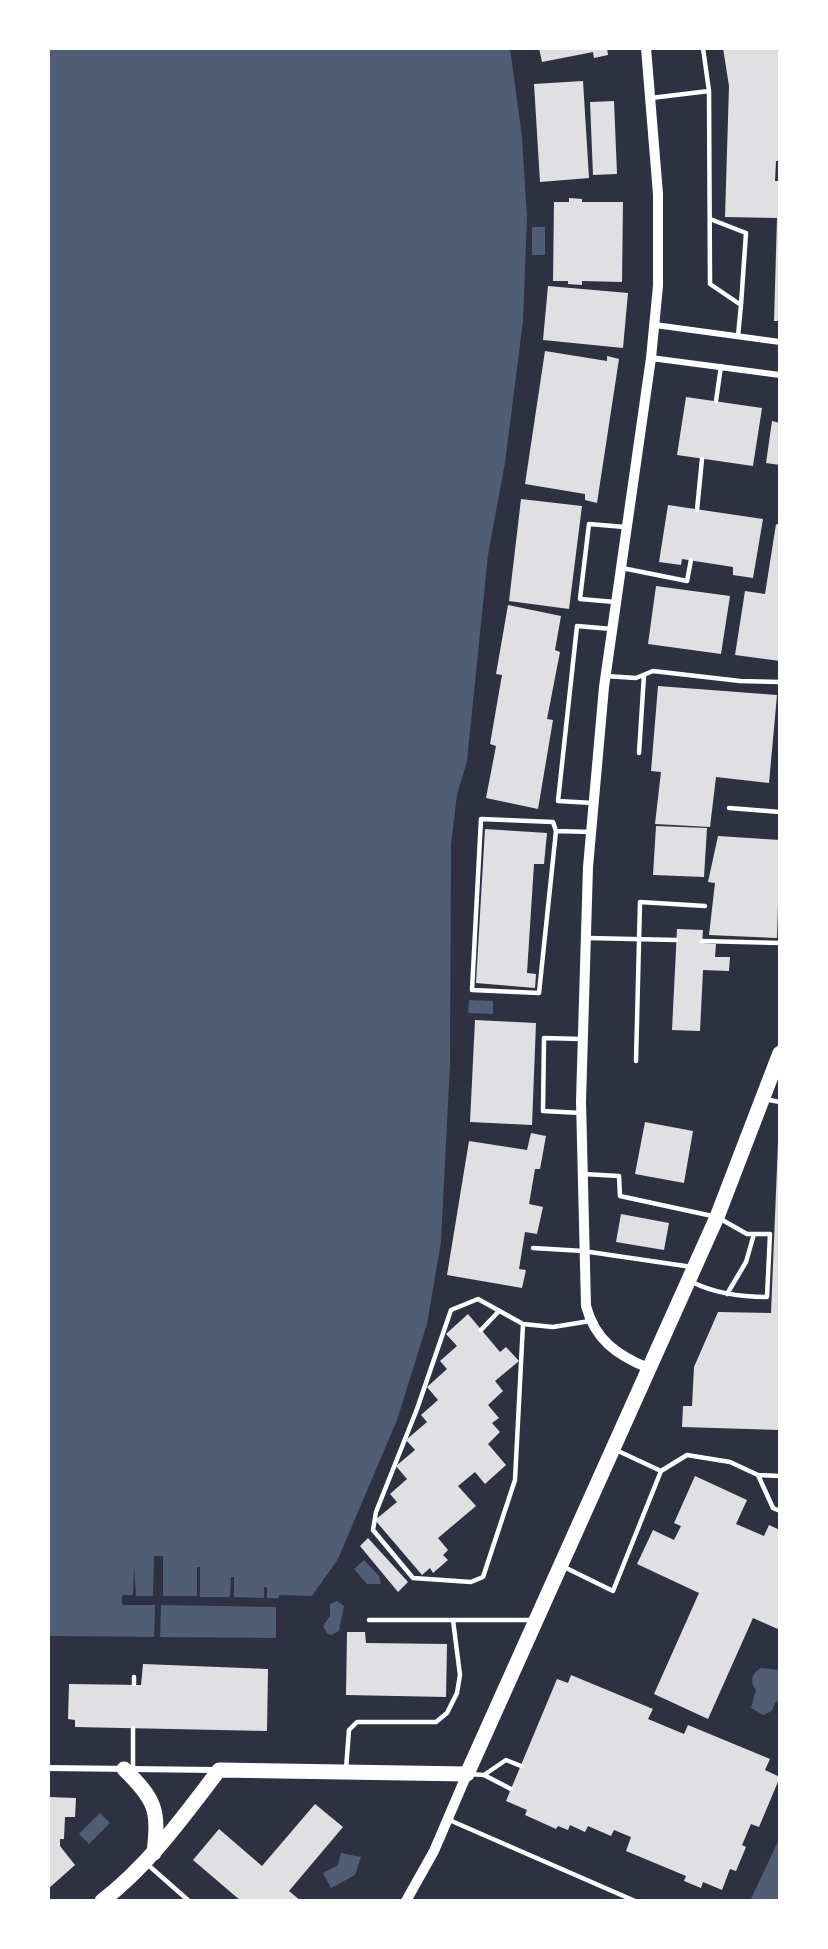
<!DOCTYPE html>
<style>
body{margin:0}
#map{position:relative;width:828px;height:1949px;overflow:hidden;background:#2d3142;font-family:Figtree,sans-serif}
canvas{display:block}
.frame{position:absolute;inset:0;border:50px solid #fff;pointer-events:none}
</style>
<div id="map">
<canvas width="828" height="1949"></canvas>
<div class="frame"></div>
</div>
<script>
const ctx = document.querySelector('canvas').getContext('2d');
ctx.lineJoin = 'round';
function paint(path, color) {
  ctx.fillStyle = color;
  ctx.fill(path, 'evenodd');
}
function trace(path, color, width, dash) {
  ctx.strokeStyle = color;
  ctx.lineWidth = width;
  ctx.lineCap = dash ? 'butt' : 'round';
  ctx.setLineDash(dash || []);
  ctx.stroke(path);
}
paint(new Path2D(`
 M48 48H510L522 137 527 217 523 321 505 463 488 555 467 761 457 795 451 845 450 1064 441 1242 427 1324 397 1420 338 1559 312 1596 279 1595V1638L48 1636Z
 M532 227H545V255H532Z
 M469 1000 493 1001V1014L468 1013Z
 M364 1560 379 1576 381 1584H367L354 1569Z
 M337 1601 344 1606 339 1631 331 1635 327 1633 323 1626 330 1616V1604Z
 M761 1668 780 1670V1700L775 1703 772 1711 763 1715 751 1708 756 1690C749 1681 752 1673 761 1668Z
 M100 1813 110 1823 89 1844 79 1834Z
 M780 1837V1901H750Z
 M341 1853 361 1857 355 1875 331 1888 323 1873 338 1865Z`), '#4f5d75');
paint(new Path2D(`
 M154 1556H163V1596H197V1567H200V1597H230L231 1577H234V1597L264 1598V1587H267V1598L303 1599 282 1598 280 1641H276V1607L161 1605 160 1640H154L155 1605H122V1595H133L134 1565 136 1596H153Z`), '#2d3142');
paint(new Path2D(`
 M539 48H607L608 55 594 58 593 52 542 62Z
 M723 48H780V161H776L775 181H780V321H774L777 218 725 217 729 86Z
 M583 81 589 178 540 182 534 84Z
 M614 101 617 174 593 175 590 102Z
 M569 198 582 199V202H623L622 282 582 281V285L568 284V281H553L554 202H569Z
 M548 286 628 293 623 348 543 340Z
 M545 351 607 361V356L619 359 597 503 585 500V494L525 484Z
 M686 397 762 408 753 466 677 455Z
 M772 421 780 423V465L766 463Z
 M521 499 582 506 569 609 509 601Z
 M668 505 763 519 753 578 733 575V567L682 559 681 565 659 562Z
 M776 524 780 525V661L735 655 745 591 765 594Z
 M656 586 730 596 721 654 648 644Z
 M508 605 561 616 555 650 560 652 547 719 553 720 538 809 486 798 496 746 490 744 502 675 496 674Z
 M658 686 777 695 769 783 716 777 710 827 655 824 661 772 651 771Z
 M656 826 707 828 704 877 653 875Z
 M485 829 547 833 544 864H534L527 973 536 974 535 988 476 983Z
 M718 836 780 840 777 938 709 935 715 883 708 882Z
 M677 929 703 930 702 943 716 944 715 957H730L729 971 703 970 700 1031 672 1030Z
 M475 1020 536 1023 532 1125 470 1122Z
 M645 1122 693 1131 684 1183 635 1174Z
 M531 1133 546 1136 540 1169H535L529 1204 543 1207 537 1234 525 1232 519 1269 526 1270 522 1288 447 1275 469 1141 527 1150Z
 M778 1143 780 1430 682 1427 683 1406H692L694 1367 718 1312 771 1313Z
 M621 1214 669 1223 664 1250 616 1242Z
 M468 1314 500 1352 506 1347 519 1361 495 1381 503 1391 488 1405 499 1418 492 1423 500 1432 488 1444 506 1465 485 1484 475 1472 458 1486 476 1506 438 1538 448 1550 443 1555 448 1560 433 1573 430 1568 422 1575 375 1520 397 1502 390 1494 407 1479 396 1466 415 1450 406 1440 427 1422 421 1415 438 1400 427 1387 447 1369 440 1361 457 1346 446 1334Z
 M695 1476 747 1500 736 1524 764 1536 769 1525 780 1530V1630L753 1618 708 1719 654 1694 699 1593 637 1564 653 1530 674 1540 681 1526 674 1523Z
 M368 1538 408 1582 398 1592 360 1546Z
 M347 1632H365L366 1643 447 1644 446 1697 346 1695Z
 M143 1664 268 1669 267 1731 75 1727V1720L68 1719 69 1684 141 1685Z
 M571 1675 653 1709 648 1719 684 1734 688 1725 770 1759 765 1770 780 1777 759 1827 751 1824 742 1845 746 1847 736 1871 730 1869 722 1890 703 1882 701 1888 684 1881 686 1876 626 1851 631 1837 614 1830 611 1836 588 1826 585 1832 570 1825 568 1830 558 1826 556 1829 525 1815 527 1810 506 1801 557 1679 568 1683Z
 M48 1797 76 1798 75 1817H65L64 1839H60V1846L75 1865 48 1889Z
 M315 1804 343 1827 289 1891 301 1901H241L193 1860 219 1829 262 1866Z`), '#e0e0e3');
trace(new Path2D(`
 M709 91 710 284 741 305 738 336
 M651 98 709 91 703 48
 M710 219 746 233 741 305
 M716 401 721 366
 M697 510 702 459
 M622 568 687 581 691 560
 M615 602 580 599 589 524 625 527
 M605 676 636 678 653 671 740 681 780 682
 M639 753 644 675
 M593 803 558 801 577 626 612 629
 M729 808 780 812
 M481 819 553 822 556 831 539 993 472 990Z
 M556 831 591 832
 M588 938 676 940
 M702 941 780 943
 M636 1061 640 902 705 906
 M764 1099 780 1102
 M581 1113 543 1111 544 1038 582 1039
 M584 1174 619 1176 620 1196 717 1217 747 1234H770L767 1297C741 1297 716 1294 692 1282
 M533 1248 583 1251 692 1267
 M727 1294 746 1262 754 1234
 M523 1324 515 1480 483 1577 471 1582 413 1578 373 1530 376 1512 417 1409 451 1310 478 1299 523 1324 553 1327 590 1321
 M481 1330 499 1311
 M616 1450 661 1471
 M758 1475 773 1508 780 1511
 M562 1566 613 1591 661 1471 687 1455 730 1462 758 1475 780 1476
 M369 1620H533
 M134 1684V1677
 M133 1769V1728
 M346 1769 349 1730 357 1722H436L447 1713 457 1693 460 1675 453 1620
 M469 1774 484 1775 511 1789
 M484 1775 506 1760 521 1766
 M447 1819 635 1901
 M147 1864 189 1901`), '#fff', 4.5);
trace(new Path2D(`
 M655 325 780 342
 M651 358 780 375
 M48 1768 215 1770`), '#fff', 6);
trace(new Path2D(`
 M646 48 658 194V286L651 358 604 687 588 867 581 1101 586 1306C595 1340 617 1355 648 1368
 M406 1901 434 1851 467 1774`), '#fff', 10);
trace(new Path2D(`
 M124 1769C156 1800 159 1810 154 1853
 M102 1901C149 1865 183 1817 219 1770L467 1774 717 1217 780 1053`), '#fff', 15);
</script>
